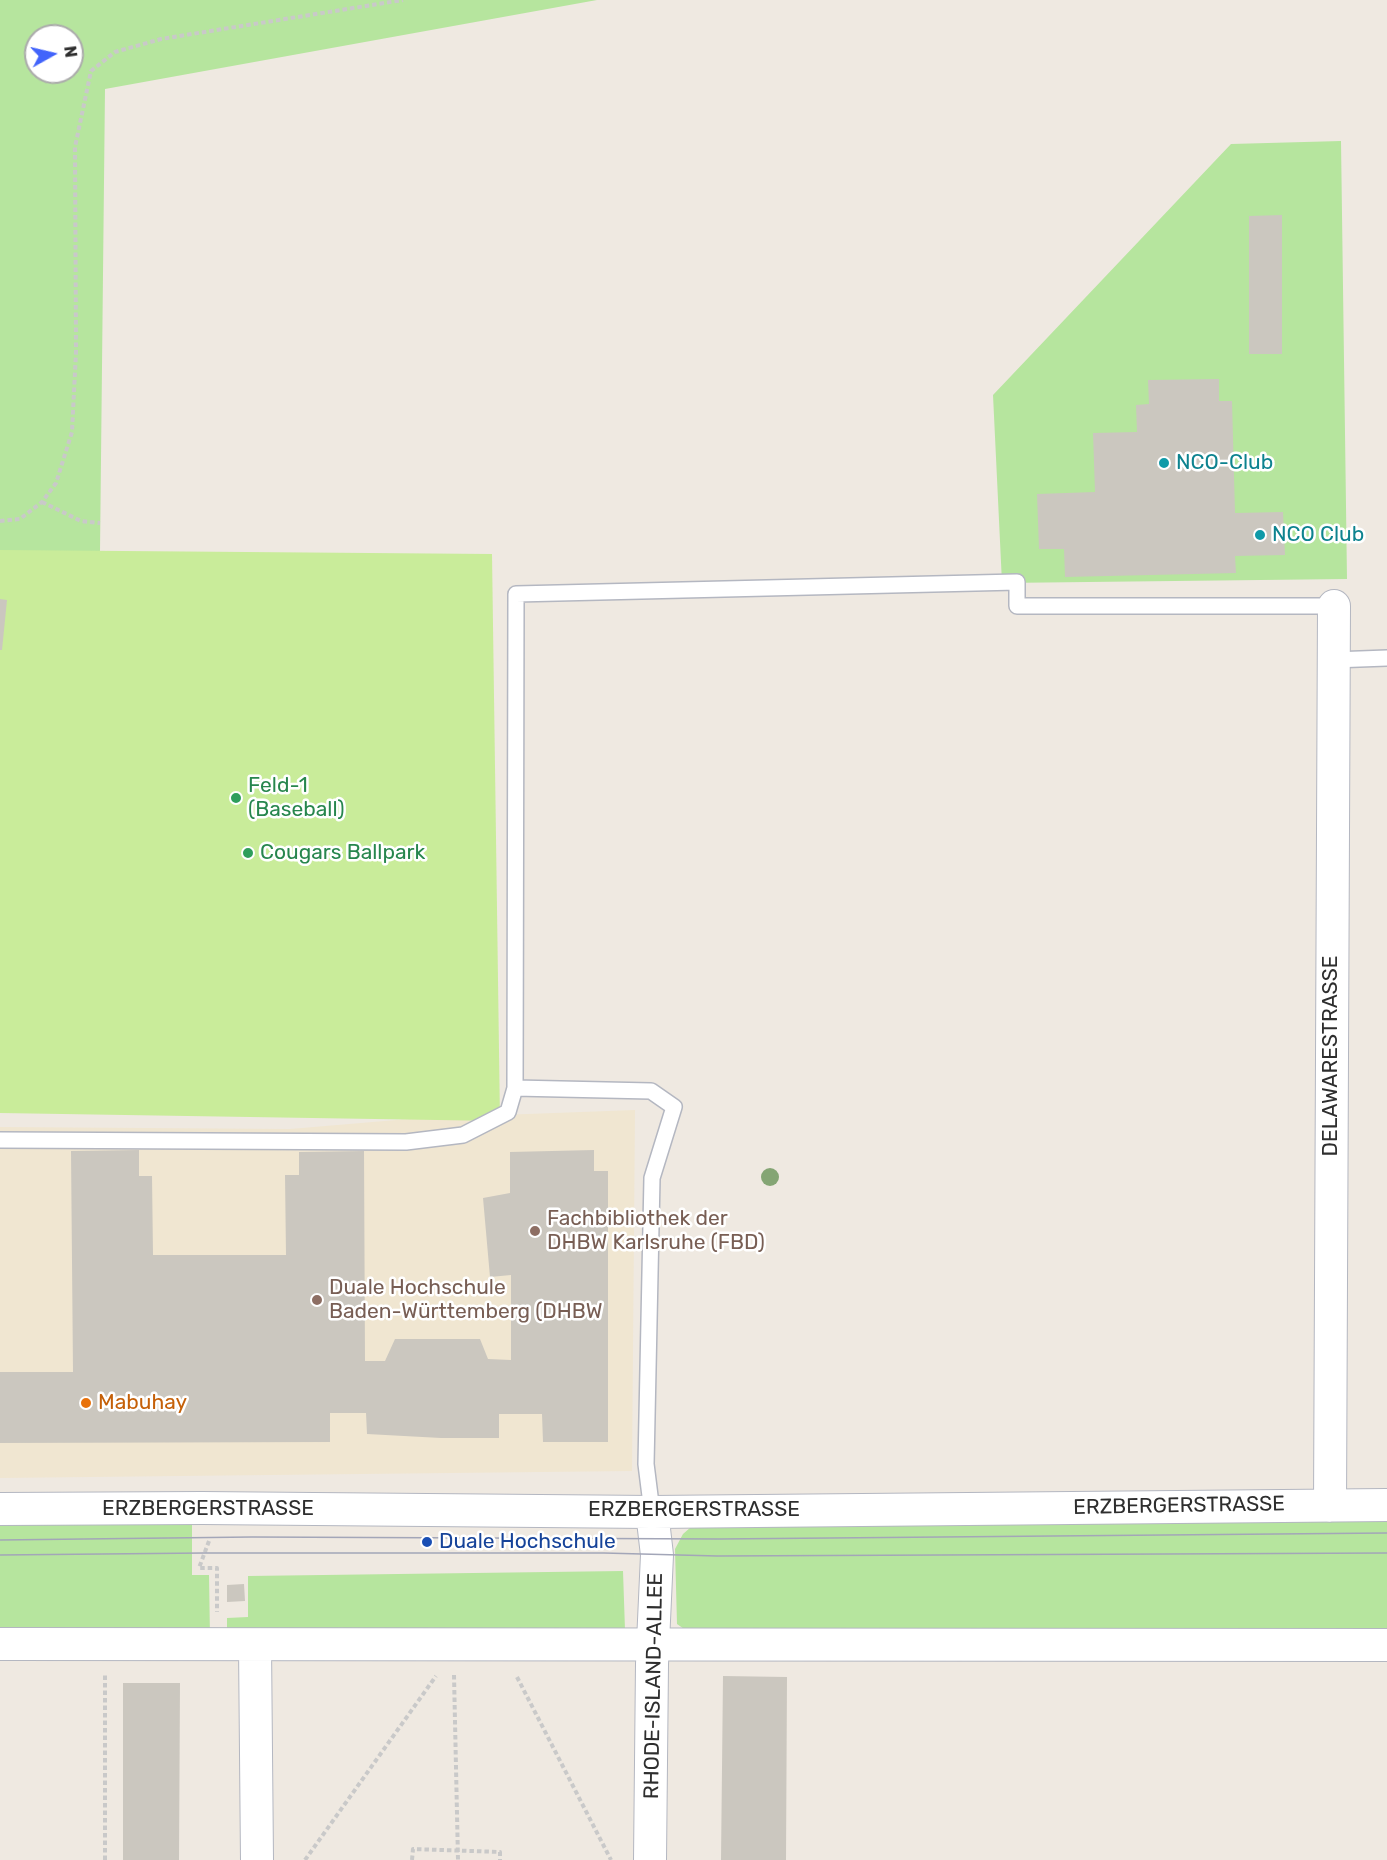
<!DOCTYPE html>
<meta charset="utf-8">
<style>
body{margin:0}
#map{position:relative;width:1387px;height:1860px;overflow:hidden;background:#efe9e1;font-family:Rubik,sans-serif}
canvas{display:block}
.north{position:absolute;left:24px;top:24px;width:60px;height:60px;box-sizing:border-box;background:#fff;border:2px solid #ababab;border-radius:50%;rotate:82deg;font-size:16px;font-weight:700;line-height:24px;text-align:center;color:#2e2e2e}
.north::after{content:'';display:block;margin:auto;width:21px;height:27px;background:#4264fb;clip-path:polygon(50% 0,100% 100%,50% 72%,0 100%)}
</style>
<div id="map">
<canvas width="1387" height="1860"></canvas>
<div class="north">N</div>
</div>
<script>
const ctx = document.querySelector('canvas').getContext('2d');
ctx.lineJoin = 'round';
function paint(path, color) {
  ctx.fillStyle = color;
  ctx.fill(path, 'evenodd');
}
function trace(path, color, width, dash) {
  ctx.strokeStyle = color;
  ctx.lineWidth = width;
  ctx.lineCap = dash ? 'butt' : 'round';
  ctx.setLineDash(dash || []);
  ctx.stroke(path);
}
function drawText(font, color, halo, rows, align = 'center') {
  ctx.font = font + ' Rubik,sans-serif';
  ctx.lineWidth = 5;
  ctx.setLineDash([]);
  ctx.textBaseline = 'middle';
  ctx.strokeStyle = halo;
  ctx.fillStyle = color;
  for (const [text, x, y, turn = 0] of rows) {
    ctx.save();
    ctx.translate(x, y);
    ctx.rotate((+turn || 0) * Math.PI / 180);
    ctx.textAlign = isNaN(turn) ? turn : align;
    if (halo) ctx.strokeText(text, 0, 0);
    ctx.fillText(text, 0, 0);
    ctx.restore();
  }
}
paint(new Path2D(`
 M635 1110 632 1471 0 1478V1127L290 1129 420 1118Z`), '#f0e6d1');
paint(new Path2D(`
 M0 0H597L105 89 100 551 0 553ZM36 36H72V72H36Z
 M1341 141 1347 579 1002 583 993 395 1231 144Z
 M1387 1516V1635L687 1631 677 1624 675 1549 683 1534 691 1527Z
 M192 1524V1575H209L210 1638H0V1525Z
 M623 1571 625 1630 227 1639V1618L248 1617V1576Z`), '#b6e59e');
paint(new Path2D(`
 M0 550 492 554 500 1121 0 1113Z`), '#c9ec9a');
paint(new Path2D(`
 M1282 215V354H1249V216Z
 M1219 379V401H1232L1235 513 1283 512 1285 555 1235 556 1236 573 1065 577 1064 549H1039L1037 494 1095 492 1093 433 1137 432 1136 405 1149 404 1148 380Z
 M0 599 7 600 2 650H0Z
 M139 1150V1176H152L153 1255H286L285 1175H299V1152L364 1151 365 1361H385L395 1339H480L488 1359 511 1360V1275L490 1277 483 1198 510 1193V1152L594 1150V1171H608V1442H543L542 1414H499V1438H441L367 1434 366 1413H330V1442L0 1443V1372H73L71 1151Z
 M244 1584 245 1601 227 1602V1585Z
 M723 1676 787 1677 786 1860H721Z
 M123 1683H180L179 1860H123Z`), '#cbc7bf');
const service = new Path2D(`
 M1333 660 1387 658
 M0 1140 406 1142 463 1135 508 1112 515 1088
 M652 1512 646 1464 652 1178 674 1107 651 1091 515 1088 516 594 1017 582V606H1334`);
const minor = new Path2D(`
 M1330 1506 1334 606
 M0 1509 202 1508 652 1512 1387 1505
 M0 1644 1387 1645
 M255 1645 257 1860
 M650 1860 652 1664 657 1555 652 1512`);
trace(service, '#b4b7c1', 18);
trace(minor, '#b4b7c1', 34);
trace(new Path2D(`
 M42 502 81 521 100 523
 M0 521 20 519 42 502 56 483 72 432 76 352 75 147 91 71 115 52 161 39 403 0
 M209 1541 199 1568H217V1612
 M454 1675 458 1860
 M517 1677 611 1860
 M105 1860V1674
 M305 1860 436 1676
 M412 1860 413 1849 500 1852V1860`), '#c9c9c9', 4, [4.5, 3]);
trace(service, '#fff', 15);
trace(minor, '#fff', 32);
trace(new Path2D(`
 M0 1540 252 1537 719 1539 1387 1533
 M0 1555 204 1553H604L717 1556 1387 1553`), '#a3a6b8', 1.5);
ctx.fillStyle = '#84a574';
for (const [x, y] of [
 [770,1177]
]) {
  ctx.beginPath();
  ctx.arc(x, y, 9, 0, 2 * Math.PI);
  ctx.fill();
}
for (const [x, y, r, color] of [
 [1164,463,6,"#0f9aa8"],
 [1260,535,6,"#0f9aa8"],
 [236,798,6,"#2e9e5b"],
 [248,853,6,"#2e9e5b"],
 [535,1231,6,"#8d6e63"],
 [317,1300,6,"#8d6e63"],
 [86,1403,6,"#e8710a"],
 [427,1542,6,"#1a4fb4"]
]) {
  const dot = new Path2D();
  dot.arc(x, y, r, 0, 2 * Math.PI);
  ctx.fillStyle = color;
  ctx.fill(dot);
  trace(dot, '#fff', 2);
}
drawText('21px', '#0d838f', '#fff', [
 ["NCO-Club",1176,463],
 ["NCO Club",1272,535]
], 'left');
drawText('21px', '#27864d', '#fff', [
 ["Feld-1",248,786],
 ["(Baseball)",248,810],
 ["Cougars Ballpark",260,853]
], 'left');
drawText('21px', '#2e2e2e', '#fff', [
 ["DELAWARESTRASSE",1331,1056,-90],
 ["ERZBERGERSTRASSE",1179,1506,-1],
 ["ERZBERGERSTRASSE",208,1509],
 ["ERZBERGERSTRASSE",694,1510],
 ["RHODE-ISLAND-ALLEE",654,1686,-89]
]);
drawText('21px', '#785e54', '#fff', [
 ["Fachbibliothek der",547,1219],
 ["DHBW Karlsruhe (FBD)",547,1243],
 ["Duale Hochschule",329,1288],
 ["Baden-Württemberg (DHBW",329,1312]
], 'left');
drawText('21px', '#c56008', '#fff', [
 ["Mabuhay",98,1403]
], 'left');
drawText('21px', '#164399', '#fff', [
 ["Duale Hochschule",439,1542]
], 'left');
</script>
